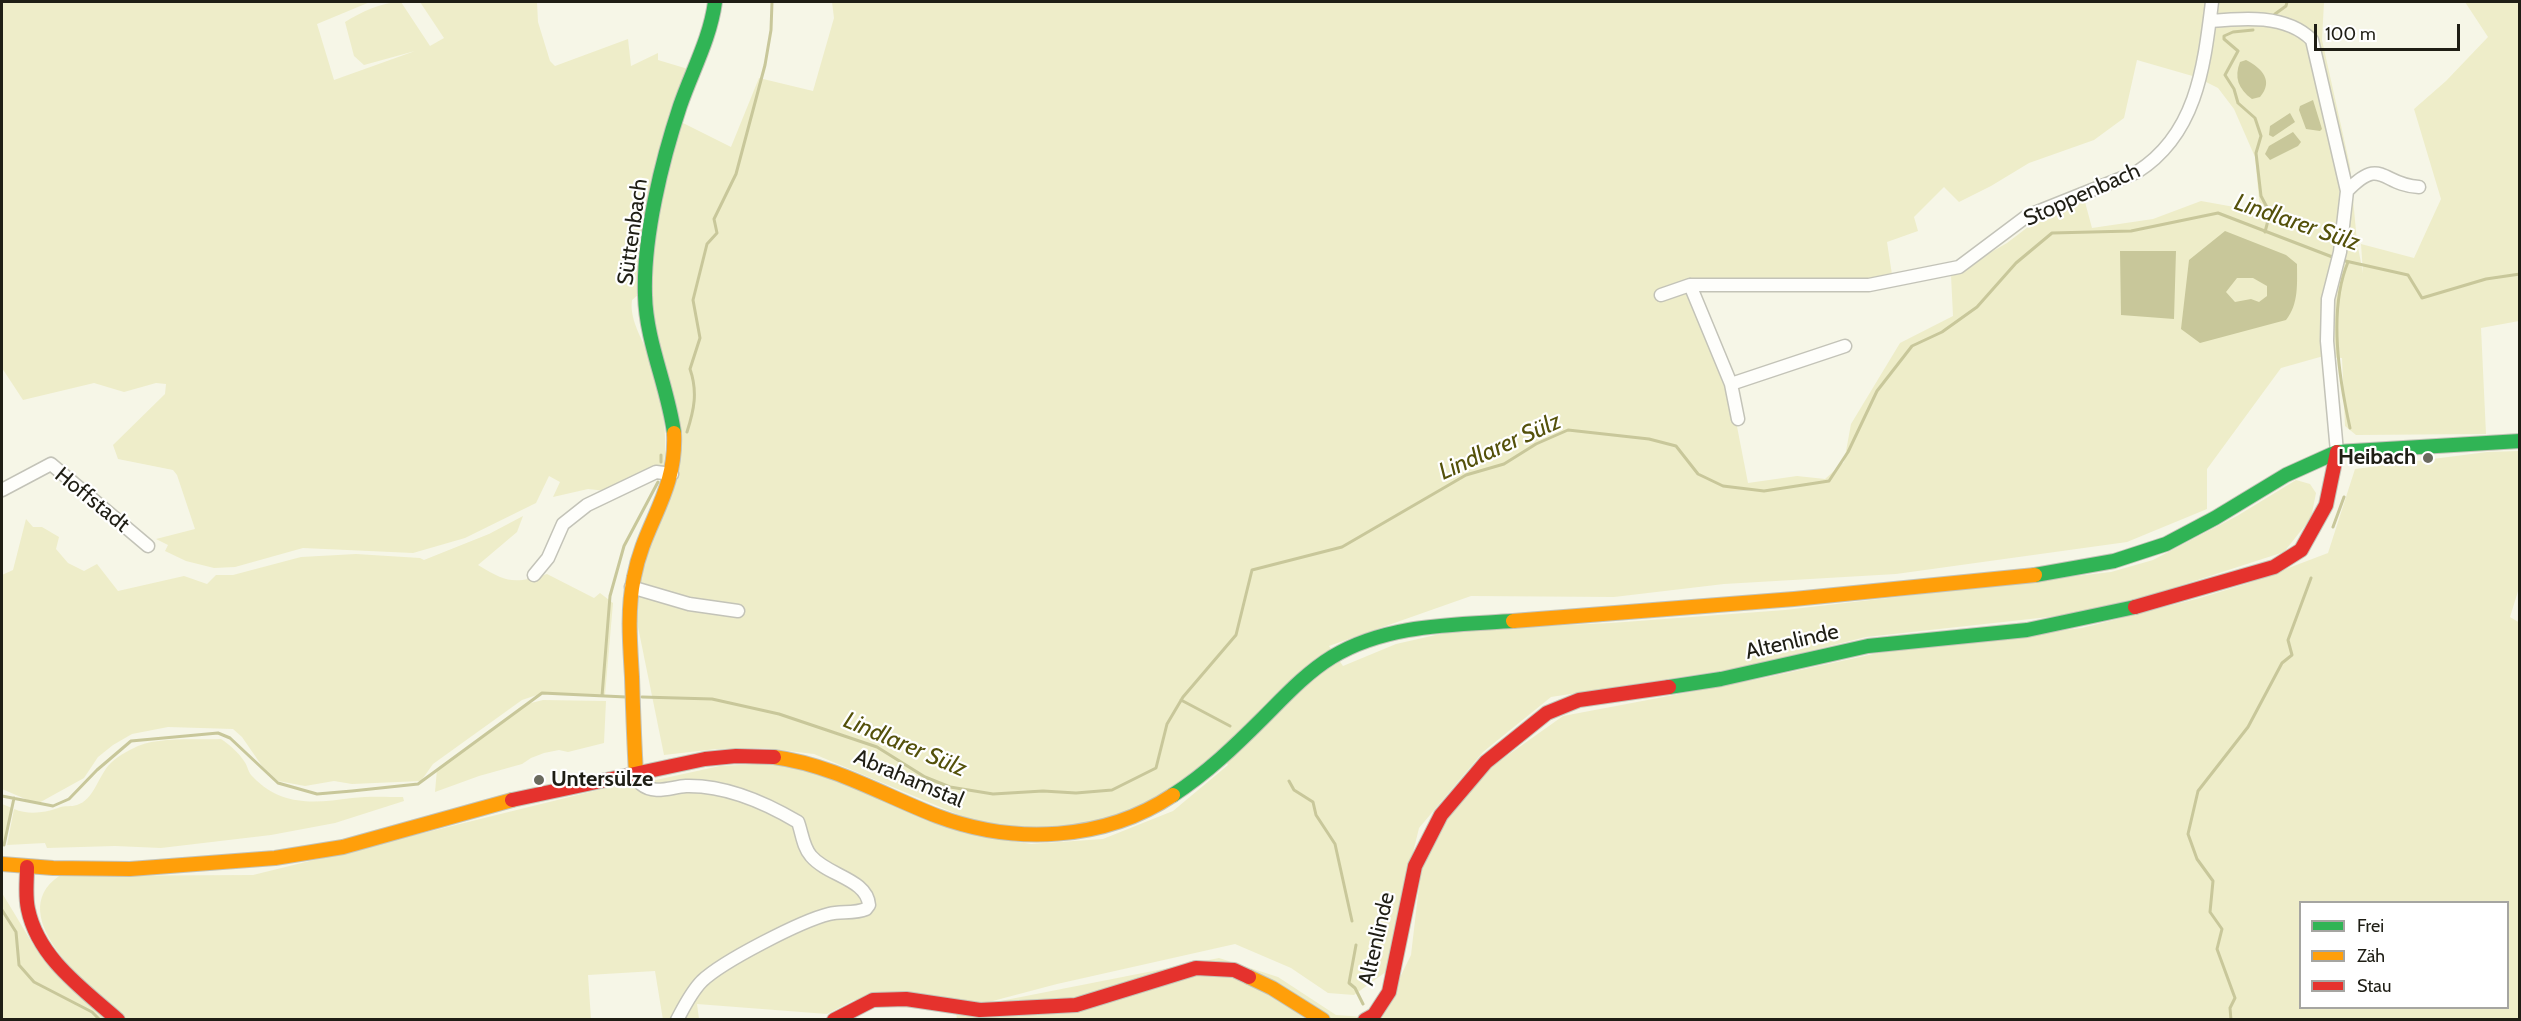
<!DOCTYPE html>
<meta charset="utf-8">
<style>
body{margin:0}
#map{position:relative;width:2521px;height:1021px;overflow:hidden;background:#f6f6e7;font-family:Cabin,sans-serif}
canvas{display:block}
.frame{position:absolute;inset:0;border:3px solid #1f1e15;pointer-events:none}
.legend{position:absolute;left:2299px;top:901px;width:210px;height:108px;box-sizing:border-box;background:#fff;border:2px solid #a5a5a1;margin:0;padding:8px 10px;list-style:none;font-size:18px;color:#1f1e15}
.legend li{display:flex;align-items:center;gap:12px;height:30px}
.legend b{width:30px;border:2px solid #a5a5a1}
.scale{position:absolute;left:2314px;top:24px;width:146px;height:27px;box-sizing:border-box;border:3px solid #1f1e15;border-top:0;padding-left:8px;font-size:18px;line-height:21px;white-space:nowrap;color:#1f1e15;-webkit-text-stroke:4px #fff;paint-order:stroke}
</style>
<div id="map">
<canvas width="2521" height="1021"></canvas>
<div class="frame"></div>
<ul class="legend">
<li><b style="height:8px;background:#30b455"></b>Frei</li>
<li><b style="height:8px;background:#ff9f0a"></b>Zäh</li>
<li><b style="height:8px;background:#e5322d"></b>Stau</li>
</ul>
<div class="scale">100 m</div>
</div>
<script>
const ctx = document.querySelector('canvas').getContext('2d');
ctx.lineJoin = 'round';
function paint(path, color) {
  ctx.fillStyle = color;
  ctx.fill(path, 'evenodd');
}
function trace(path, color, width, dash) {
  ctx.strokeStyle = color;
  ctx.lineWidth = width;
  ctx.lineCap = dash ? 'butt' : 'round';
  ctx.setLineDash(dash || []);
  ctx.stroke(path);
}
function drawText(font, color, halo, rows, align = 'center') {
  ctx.font = font + ' Cabin,sans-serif';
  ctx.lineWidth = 4.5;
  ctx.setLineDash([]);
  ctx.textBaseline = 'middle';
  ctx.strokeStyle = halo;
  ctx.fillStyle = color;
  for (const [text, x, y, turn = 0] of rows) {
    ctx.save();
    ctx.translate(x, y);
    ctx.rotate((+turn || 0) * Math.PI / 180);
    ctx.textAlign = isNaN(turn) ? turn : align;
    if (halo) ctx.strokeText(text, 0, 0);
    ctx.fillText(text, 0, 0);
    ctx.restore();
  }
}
paint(new Path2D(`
 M2 2H370L317 24 334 80 415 51 364 65 354 56 345 22C361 12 382 2 401 2L430 46 444 38 420 2H537L538 22 550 61 555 66 628 39 631 66 658 53V60L688 69 638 295 632 300C629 321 644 341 651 361 662 396 668 432 664 467L606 491 588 489 553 497 560 482 549 476 536 503 465 538 413 553 303 548 235 567 214 568 186 561 165 551 168 545 156 539 195 529 177 475 173 470 118 459 113 445 165 394 166 384 156 383 124 392 94 383 23 400 2 368Z
 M832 2H2324L2322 40 2350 166 2357 242 2363 273 2361 244 2414 258 2441 199 2414 109 2446 81 2488 37 2465 2H2519V321L2481 328 2486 434 2356 435 2345 426 2342 358 2320 357 2281 368 2207 469V509L2127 542 1896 574 1724 584 1614 597 1471 596 1329 646 1343 666 1396 644 1458 630 1611 623 1785 610 2111 572 2153 560 2237 516 2296 480 2310 484 2316 493 2311 518 2284 552 2151 595 2067 615 1866 637 1745 667 1551 697 1483 752 1419 828 1402 898 1394 966 1354 995 1328 993 1291 968 1235 944 1057 984 970 1007 1219 958 1278 977 1336 1015 1380 1018 1411 955 1421 869 1449 815 1494 765 1563 716 1764 678 1878 653 2082 628 2200 598 2249 583 2328 553 2355 469 2487 452 2519 451V588L2510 617 2520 623 2519 1019 957 1020 956 1011 864 1005 854 1000 827 1014 697 1004 699 1019 663 1020 655 971 588 975 591 1019 126 1020C95 992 0 917 59 876L253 875 606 788 633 785 720 766 777 763 832 776 963 833 1031 844 1103 839 1173 811 1228 765 1219 754 1161 798 1124 813 1075 826 1019 828 971 820 814 754 764 748 716 749 664 755 637 622 642 557 673 478 646 269 679 121 731 147 759 78 813 91 834 18ZM2137 60 2196 77 2218 88 2234 109 2255 157 2260 209 2240 208 2201 201 2153 219 2092 228 2085 202 2045 214 2007 243 1951 275 1953 316 1900 343 1851 424 1844 462 1825 479 1797 476 1748 483 1726 370 1692 285 1893 281 1887 242 1918 231 1914 217 1944 187 1959 202 1991 186 2029 163 2094 140 2124 118ZM2300 902H2508V1008H2300Z
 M523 516 517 532 478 565C508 583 513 584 547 574L594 598 600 593 613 603 605 695 543 693 522 700 433 764 421 781 352 784 334 781 305 786 278 781 262 766 242 737 233 729 168 727 132 734 113 745 98 757 84 778 37 804 2 789V575L13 570 26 519 33 527H42L59 537 56 549 68 563 84 571 97 564 118 591 184 576 207 584 216 575H233L301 557 356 554 420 558 424 560 489 534Z
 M543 700 606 701 604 743 568 752 559 750 544 753 531 758 522 764 479 776 435 792 437 769 527 704Z
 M221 739C230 745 238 752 244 761 248 766 248 773 253 777 282 807 315 803 352 798 369 796 387 797 403 797L404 801 335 823 271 835 161 848 115 846 47 848 45 843 7 845 14 809C28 815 44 813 58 808 65 805 71 807 77 805 93 800 98 778 108 766 116 757 127 751 138 746 159 737 197 740 221 739Z
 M2 804 12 808 4 845H2Z
 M2 893 34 946 110 1019H2Z`), '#eeedc9');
paint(new Path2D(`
 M2246 60C2262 68 2274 81 2260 97L2252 99C2238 89 2234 77 2240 62Z
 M2313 100 2322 129 2320 131 2306 129 2299 110 2300 106Z
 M2290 113 2295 122 2273 137 2269 135 2270 126Z
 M2293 132 2301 142 2298 146 2270 160 2265 154 2269 146Z
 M2225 231 2286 255 2297 264C2297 283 2299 304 2286 320L2200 343 2181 329 2189 260ZM2237 278H2253L2267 286V296L2259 302 2251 299 2235 302 2226 292Z
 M2120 251H2176L2174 319 2121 315Z`), '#c8c79a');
trace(new Path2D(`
 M2275 14 2286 6 2287 2
 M2253 30 2233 32 2224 36V39L2238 51 2225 75 2234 89 2238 103 2255 118 2261 136 2256 153 2261 196 2270 213 2265 232
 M2341 260 2408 275 2422 298 2486 279 2520 274
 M2348 262C2328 310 2339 378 2350 428
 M687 432C694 410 698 392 690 369L700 338 693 300 707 244 717 233 714 219 736 174 765 65 771 30 772 2
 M661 462V455
 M2333 527 2344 497
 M602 696 610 596 624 546 658 482
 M642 697 712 699 779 714 877 747 925 777 950 787 993 794 1043 791 1076 793 1112 790 1156 768 1167 724 1183 697 1236 635 1252 570 1342 547 1466 475 1504 464 1536 444 1568 430 1649 439 1676 446 1698 474 1723 486 1764 491 1829 481 1848 452 1877 391 1912 346 1942 332 1977 307 2016 263 2052 233 2131 231 2218 213 2335 258
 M1181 700 1230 726
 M1289 781 1294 790 1313 802 1316 815 1335 844 1352 921
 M2 796 53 806 69 799 97 770 131 741 218 733 230 738 278 783 317 794 352 791 418 784 542 693 626 697
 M4 845 14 798
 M2 910 16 932 19 965 34 982 92 1012 100 1020
 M1356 945 1349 983 1355 988 1363 1004
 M2231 1020 2230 1008 2235 998 2217 949 2222 929 2210 912 2213 881 2197 859 2188 834 2198 791 2248 727 2282 663 2292 655 2288 640 2311 578`), '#c8c79a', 3);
const street = new Path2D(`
 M2210 21C2243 18 2286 14 2312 40L2347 191 2340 252 2328 299 2327 341 2337 452
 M2347 191C2382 155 2381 185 2419 187
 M1690 285 1731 384 1738 419
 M1661 295 1690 285H1869L1959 267 2027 216 2137 172C2197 134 2204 66 2212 2
 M1731 384 1845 346
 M2 490 51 464 148 546
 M534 575 548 558 563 524 587 505 656 472 672 474
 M631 587 689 604 738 611
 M636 773 641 784C654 795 671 787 686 786 725 785 766 803 798 822 802 833 803 847 811 856 828 876 867 879 869 905L866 909C854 914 841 911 829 914 801 921 723 961 702 981 691 992 684 1007 677 1020`);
const fast = new Path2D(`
 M674 433C668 387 646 342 645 295 643 237 662 160 680 106 692 71 710 39 715 2
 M2035 575 2114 561 2166 544 2215 518 2286 475 2337 452 2520 441
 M1669 687 1721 679 1868 646 2027 630 2135 607
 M1173 795C1207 773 1235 746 1263 718 1285 696 1306 673 1332 657 1386 624 1452 625 1513 621`);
const slow = new Path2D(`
 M1513 621 1794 599 2035 575
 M774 757C833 765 883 795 937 816 1014 845 1104 841 1173 795
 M636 773C634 741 633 709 632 677 630 644 627 610 634 577 644 523 677 493 674 433
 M2 864 53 868 130 869 275 858 343 847 512 800
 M1249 977 1272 988 1323 1020`);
const jam = new Path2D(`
 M2135 607 2274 567 2301 550 2326 505 2337 452
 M512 800 705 759 736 756 774 757
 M27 867C27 881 25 896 28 909 38 958 83 989 118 1020
 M834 1020 873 1000 906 999 980 1010 1076 1005 1196 968 1234 970 1249 977
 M1365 1020 1374 1015 1389 992 1415 866 1441 815 1486 762 1547 713 1579 700 1669 687`);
trace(street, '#c3c3b8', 15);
trace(fast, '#c3c3b8', 16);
trace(slow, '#c3c3b8', 16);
trace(jam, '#c3c3b8', 16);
trace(street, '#fefefb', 12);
trace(fast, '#30b455', 14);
trace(slow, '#ff9f0a', 14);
trace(jam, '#e5322d', 14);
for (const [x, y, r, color] of [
 [2428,458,6,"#6a6a5e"],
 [539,780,6,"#6a6a5e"]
]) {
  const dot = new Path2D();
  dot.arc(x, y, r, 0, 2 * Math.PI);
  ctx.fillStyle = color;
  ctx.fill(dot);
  trace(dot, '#fff', 2);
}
drawText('22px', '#1f1e15', '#fff', [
 ["Stoppenbach",2082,195,-24],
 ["Süttenbach",633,232,-82],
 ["Hoffstadt",92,500,39],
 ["Altenlinde",1792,642,-13],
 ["Abrahamstal",909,779,23],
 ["Altenlinde",1377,939,-77]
]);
drawText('bold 22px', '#1f1e15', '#fff', [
 ["Heibach",2416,458],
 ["Untersülze",551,780,"left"]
], 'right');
drawText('italic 24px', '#54510a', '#fff', [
 ["Lindlarer Sülz",2297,223,19],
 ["Lindlarer Sülz",1500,447,-24],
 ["Lindlarer Sülz",905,745,23]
]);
</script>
